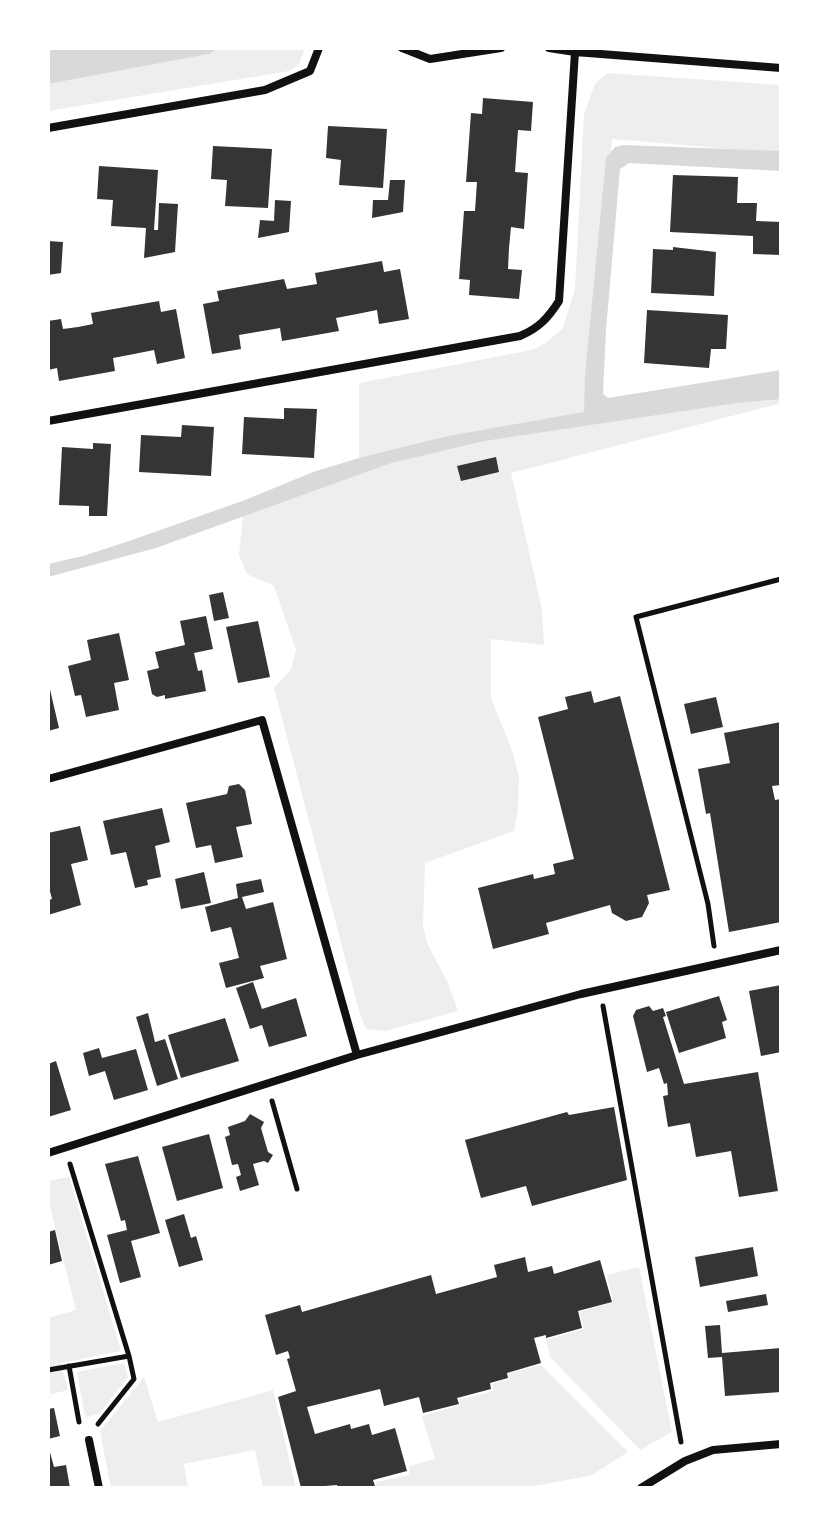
<!DOCTYPE html>
<style>
body{margin:0}
#map{position:relative;width:829px;height:1536px;overflow:hidden;background:#fff;font-family:Raleway,sans-serif}
canvas{display:block}
.frame{position:absolute;inset:0;border:50px solid #fff;pointer-events:none}
</style>
<div id="map">
<canvas width="829" height="1536"></canvas>
<div class="frame"></div>
</div>
<script>
const ctx = document.querySelector('canvas').getContext('2d');
ctx.lineJoin = 'round';
function paint(path, color) {
  ctx.fillStyle = color;
  ctx.fill(path, 'evenodd');
}
function trace(path, color, width, dash) {
  ctx.strokeStyle = color;
  ctx.lineWidth = width;
  ctx.lineCap = dash ? 'butt' : 'round';
  ctx.setLineDash(dash || []);
  ctx.stroke(path);
}
paint(new Path2D(`
 M218 48H305L299 64 289 71 48 111V84L209 54Z
 M607 73 781 85V153L612 139 589 414 781 376V412L778 404 511 473 542 609 544 645 491 639V698L513 753 519 778 518 809 514 831 425 863 423 925 427 943 448 983 458 1011 386 1031 366 1029 359 1011 274 688 291 669 296 650 274 586 247 574 239 555 243 515 362 472 359 458V383L532 350 547 342 563 328 575 289 584 114 595 84Z
 M69 1177 121 1351 61 1363 68 1390 48 1395V1318L76 1310 48 1199V1181Z
 M639 1267 672 1432 640 1450 550 1357 546 1340 584 1329 579 1312 613 1302 607 1275Z
 M124 1363 128 1377 99 1414 85 1417 77 1372Z
 M541 1365 628 1452 592 1475 525 1488H376V1482L409 1475V1466L435 1459 422 1416 460 1405 459 1400 493 1391 492 1384 510 1379 509 1373Z
 M144 1377 158 1422 273 1390 296 1488H263L255 1450 184 1464 188 1488H111L100 1431Z`), '#eee');
paint(new Path2D(`
 M48 48H218L209 54 48 84Z
 M623 145 781 151V171L629 163 620 169 606 330 603 394 608 398 781 370V399L737 403 484 441 391 463 156 548 48 577V564L83 556 129 541 245 500 313 472 359 458 448 436 584 412 585 376 606 158 615 147Z`), '#d9d9d9');
paint(new Path2D(`
 M483 98 533 102 531 131 518 130 515 172 528 173 524 229 511 227 509 248 508 269 522 270 519 299 469 295 470 280 459 279 464 211H475L477 182H466L471 113 482 114Z
 M328 126 387 129 383 188 339 185 341 160 326 158Z
 M213 146 272 149 268 208 225 206 227 180 211 179Z
 M99 166 158 170 154 230H158L159 203 178 204 175 252 144 258 146 228 111 226 113 200 97 199Z
 M673 175 738 177 737 203H757L756 221 781 222V255L753 254V236L670 232Z
 M390 180H405L403 212 372 218 373 200H388Z
 M275 200 291 201 289 232 258 238 260 220 274 221Z
 M48 241 63 242 61 273 48 275Z
 M673 247 716 252 714 296 651 293 653 249 673 250Z
 M382 261 384 272 400 269 409 319 379 324 377 310 357 314 336 318 339 331 282 341 280 328 239 335 241 349 212 354 203 304 219 301 217 291 284 279 287 289 317 284 315 273Z
 M159 301 161 312 176 309 185 358 157 364 154 350 134 354 113 358 115 371 59 381 57 368 48 370V321L61 319 63 329 78 327 93 324 91 313Z
 M647 310 728 315 726 349H711L709 368 644 363Z
 M284 408 317 409 314 458 242 454 244 417 284 419Z
 M182 425 214 427 211 476 139 472 141 435 181 437Z
 M93 443 111 444 107 516H89V506L59 505 62 447 93 449Z
 M496 457 499 472 461 481 457 466Z
 M223 592 229 618 214 621 209 595Z
 M206 616 213 649 194 653 198 671 202 670 206 691 165 699V695L157 697 152 694 147 671 159 668 155 652 185 645 180 621Z
 M258 621 270 677 238 683 226 627Z
 M119 633 129 680 114 683 119 710 86 717 81 695 75 696 68 666 91 660 87 640Z
 M48 681 59 728 48 731Z
 M591 691 594 703 620 696 670 890 647 895 649 903 642 917 626 921 612 913 610 905 546 923 549 934 493 949 478 888 533 874 534 879 555 874 553 864 574 859 538 717 568 709 565 697Z
 M716 697 723 727 691 734 684 704Z
 M781 722V785L772 786 775 800 781 799V863L779 864 781 922 729 932 710 813 706 814 698 769 730 763 724 733Z
 M239 784 245 790 252 824 236 827 243 857 215 863 211 845 196 848 186 803 227 794 229 786Z
 M162 808 170 842 155 846 161 877 147 880 148 885 135 888 126 852 111 855 103 821Z
 M80 826 88 860 71 864 81 905 48 915V900L52 899 48 884V833Z
 M204 872 211 903 181 909 175 879Z
 M261 879 264 892 242 897 246 909 273 902 287 959 260 966 264 978 226 988 219 963 239 958 235 942 231 927 211 932 205 907 238 898 236 884Z
 M253 982 262 1009 296 998 307 1036 269 1047 262 1025 250 1029 236 988Z
 M781 985V1052L761 1056 749 991Z
 M719 996 727 1020 722 1022 726 1038 679 1053 666 1012Z
 M649 1006 653 1011 663 1008 666 1016 663 1017 684 1084 758 1072 778 1191 739 1197 731 1151 696 1157 690 1123 668 1127 663 1096 668 1095 667 1083 664 1084 659 1068 647 1072 633 1016 636 1010Z
 M148 1013 155 1042 165 1039 178 1079 157 1086 136 1017Z
 M225 1018 239 1061 181 1078 168 1035Z
 M99 1048 102 1058 136 1049 148 1090 114 1100 105 1071 89 1076 83 1053Z
 M56 1061 71 1110 48 1117V1064Z
 M614 1107 627 1180 532 1206 526 1186 481 1198 465 1140 567 1112 569 1115Z
 M250 1114 264 1122 261 1128 268 1152 273 1155 268 1163 264 1161 253 1164 259 1185 240 1191 236 1177 241 1175 238 1164 232 1165 225 1137 230 1135 228 1127 245 1121Z
 M209 1134 223 1188 177 1201 162 1147Z
 M138 1156 160 1233 131 1241 141 1277 120 1283 107 1235 127 1230 125 1220 121 1221 105 1164Z
 M184 1214 191 1238 196 1236 203 1260 179 1267 165 1220Z
 M55 1230 62 1261 48 1265V1232Z
 M753 1247 758 1276 700 1287 695 1257Z
 M525 1257 528 1272 552 1266 554 1274 600 1260 612 1302 578 1311 582 1328 546 1338V1335L534 1338 541 1363 507 1373 508 1378 490 1383 491 1389 457 1398 459 1404 423 1413 419 1397 384 1406 380 1389 307 1407 315 1434 350 1424 351 1429 369 1424 372 1435 395 1428 407 1471 373 1480 375 1486 368 1488H338L337 1485 301 1488 278 1397 296 1391 287 1359 290 1358 288 1351 276 1355 265 1315 300 1305 302 1312 431 1275 436 1294 497 1277 494 1265Z
 M766 1294 768 1305 728 1312 726 1301Z
 M720 1325 722 1353 781 1348V1392L725 1396 722 1357 708 1358 705 1326Z
 M54 1408 60 1436 48 1439V1409Z
 M48 1445 54 1467 66 1465 70 1488H48Z`), '#353535');
trace(new Path2D(`
 M714 946 708 904 636 617 781 579
 M603 1006 681 1442
 M272 1101 297 1189
 M69 1366 79 1422
 M48 1370 129 1356 70 1164
 M98 1424 134 1379 129 1356`), '#111', 5);
trace(new Path2D(`
 M402 48 430 59 501 48
 M549 48 575 52 781 68
 M48 128 265 90 310 71 319 48
 M48 421 520 336C539 328 548 318 559 301L575 52
 M48 779 262 720 357 1055
 M48 1153 357 1055 581 994 781 950
 M89 1440 99 1488
 M641 1488 685 1461 713 1450 781 1444`), '#111', 8);
</script>
